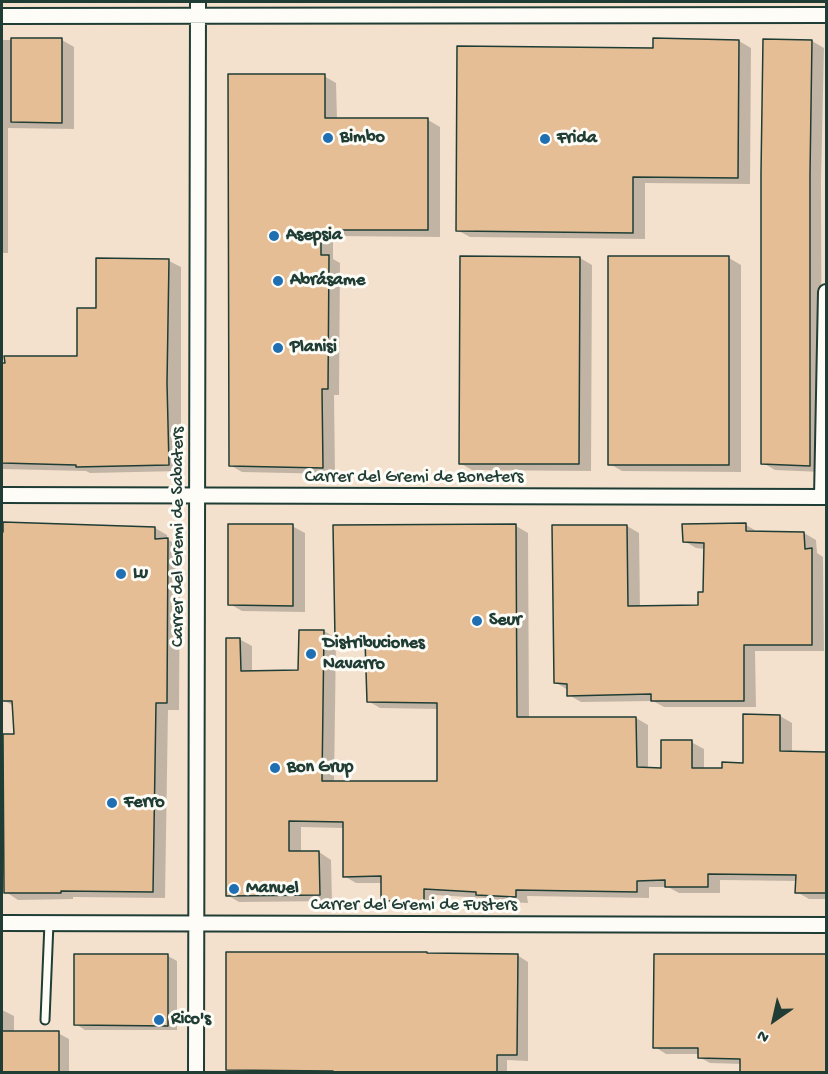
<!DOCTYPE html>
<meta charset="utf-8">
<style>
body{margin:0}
#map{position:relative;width:828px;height:1074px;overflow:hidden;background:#f8f0e4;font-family:"Gochi Hand",sans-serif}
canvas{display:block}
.frame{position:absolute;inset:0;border:3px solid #1f3d34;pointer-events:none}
.north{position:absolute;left:744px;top:990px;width:60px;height:60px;-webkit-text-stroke:4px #fdfcf7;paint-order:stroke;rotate:214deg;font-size:16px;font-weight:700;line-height:24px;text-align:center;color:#1f3d34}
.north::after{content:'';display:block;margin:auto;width:21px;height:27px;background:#1f3d34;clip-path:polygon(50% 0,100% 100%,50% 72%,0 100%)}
</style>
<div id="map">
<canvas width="828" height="1074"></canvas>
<div class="frame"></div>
<div class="north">N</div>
</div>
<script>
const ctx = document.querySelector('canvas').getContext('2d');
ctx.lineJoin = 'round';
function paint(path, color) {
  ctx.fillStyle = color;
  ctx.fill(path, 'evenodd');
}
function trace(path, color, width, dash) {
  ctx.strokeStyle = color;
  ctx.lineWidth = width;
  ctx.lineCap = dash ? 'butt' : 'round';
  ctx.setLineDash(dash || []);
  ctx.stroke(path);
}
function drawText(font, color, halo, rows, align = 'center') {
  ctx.font = font + ' "Gochi Hand",sans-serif';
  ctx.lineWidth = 6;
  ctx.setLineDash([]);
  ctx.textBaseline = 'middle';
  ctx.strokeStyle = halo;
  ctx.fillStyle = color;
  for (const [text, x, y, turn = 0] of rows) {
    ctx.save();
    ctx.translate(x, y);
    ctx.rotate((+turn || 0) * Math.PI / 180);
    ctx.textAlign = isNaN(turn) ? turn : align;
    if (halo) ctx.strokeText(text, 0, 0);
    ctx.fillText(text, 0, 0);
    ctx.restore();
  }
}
paint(new Path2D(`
 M2 2H826V1072H2Z`), '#f3e1cd');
paint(new Path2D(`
 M2 40H62L74 47V129L8 128V253H2Z
 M654 40 739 41 751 48 750 184 645 183V239L470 237 457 230 654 49Z
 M812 41 824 48 821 182 822 472 775 470 763 463Z
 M324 76 336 83 337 119 428 120 440 127V237L333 236V259L340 263 339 395H334L335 474 242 472 230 465Z
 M580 258 592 265 591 471 472 470 460 463Z
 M729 258 741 265V472L622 471 610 464Z
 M169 261 181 267V471L90 473 86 471 2 469V365L79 358 97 309Z
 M746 525 758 532 804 533 816 540 817 553 823 557 824 651H755L756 707H664L653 701 581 702 569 695 568 690 555 682 627 526 639 533 640 608 699 607 705 593V549L696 548 684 541Z
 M292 526 305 533V612L242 611 230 604Z
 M516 526 528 533 529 719 636 718 648 725V769L662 770 691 742 704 749V770H724L745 764 780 716 792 723V753H826V899H809L797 892V881L720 880V893H679L668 887H649V898L527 896 528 903 489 901 484 898 435 895V907H395L382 900V883H356L344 876V828L301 827V853L319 852 331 860 332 901 239 902 227 895 239 639 252 646V672L299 671 324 631 336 638 334 783H439L438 709 380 708 368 701 367 645H349L337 638Z
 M155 528 167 535V539L180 547 179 710H168L165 898 73 897V899L18 900 6 892 5 877H2V735H16L14 706 3 700 4 580 2 578V534Z
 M228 953 517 955 528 962V1061L507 1060V1072H228Z
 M76 955 168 956 177 961V1030H85L76 1024Z
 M655 955H826V1072H742V1064L710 1063 699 1057V1054H666L655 1047Z
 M2 1010 14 1016V1033H58L69 1039V1072H2Z`), '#0003');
const building = new Path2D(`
 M11 38H62V123L11 122Z
 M653 38 739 40 738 178 633 177V233L456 231 457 46 653 48Z
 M763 39 812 40 810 174V466L761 464V173Z
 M228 74H325V118H428V230H321V255H329L328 389H322L323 468 229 466Z
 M460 256 580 257 579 464H459Z
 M608 256H729V465H608Z
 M96 258 169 259 167 383 169 465 76 467V465L2 463V363H5L4 356H77V308H96Z
 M3 522 155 527V539L168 538 167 703H156L153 892 61 891V893H4L3 734H14L12 701H2V532H3Z
 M746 523V531L804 532 805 549 812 548V645H744V701H651V694L567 696V684L554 683 552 525H627L628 606 698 605V592H703L704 543 683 542 682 524Z
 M228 524H293V606L228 605Z
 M516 524 517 717H636L637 767 661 768V740H692V768H722V762L743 763V714L780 715V751L826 752V893H795L796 875 708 874V887H665V880L637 881V892L516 890V897L476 895V892L424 889V901H381V876L343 877V822L289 821V851H319L320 895 226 896V638H240L241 671 298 670 299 630H324L322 781H437V703L367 702 365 639H335L333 525Z
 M226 952H427V953L518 954 517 1055H497V1072H333V1071L226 1070Z
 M74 954H168V1026L74 1025Z
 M654 954H826V1072H740V1059L698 1058V1048H653Z
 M2 1031H59V1072H2Z`);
paint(building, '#e6be96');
trace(building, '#1f3d34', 1.5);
const service = new Path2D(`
 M45 1020 49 923`);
const minor = new Path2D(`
 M2 16 826 15
 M2 495 826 497
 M822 497 826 292
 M2 923 826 925
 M196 1072 198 2`);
trace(service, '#1f3d34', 11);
trace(minor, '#1f3d34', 18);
trace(service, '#fdfcf7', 7);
trace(minor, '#fdfcf7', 14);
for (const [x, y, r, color] of [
 [328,138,6,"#1f6fb2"],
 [545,139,6,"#1f6fb2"],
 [274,236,6,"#1f6fb2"],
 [278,281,6,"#1f6fb2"],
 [278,348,6,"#1f6fb2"],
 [121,574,6,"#1f6fb2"],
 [477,621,6,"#1f6fb2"],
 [311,654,6,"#1f6fb2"],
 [275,768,6,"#1f6fb2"],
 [112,803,6,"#1f6fb2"],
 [234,889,6,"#1f6fb2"],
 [159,1020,6,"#1f6fb2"]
]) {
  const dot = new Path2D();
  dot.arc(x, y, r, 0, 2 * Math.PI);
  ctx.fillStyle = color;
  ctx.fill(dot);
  trace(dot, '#fdfcf7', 2);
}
drawText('bold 18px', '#1f3d34', '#fdfcf7', [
 ["Bimbo",340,138],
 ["Frida",557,139],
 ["Asepsia",286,236],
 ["Abrásame",290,281],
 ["Planisi",290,348],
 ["Lu",133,574],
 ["Seur",489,621],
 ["Distribuciones",323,644],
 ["Navarro",323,665],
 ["Bon Grup",287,768],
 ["Ferro",124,803],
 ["Manuel",246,889],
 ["Rico's",171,1020]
], 'left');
drawText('18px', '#1f3d34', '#fdfcf7', [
 ["Carrer del Gremi de Boneters",414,478],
 ["Carrer del Gremi de Sabaters",179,537,-90],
 ["Carrer del Gremi de Fusters",414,906]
]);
</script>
